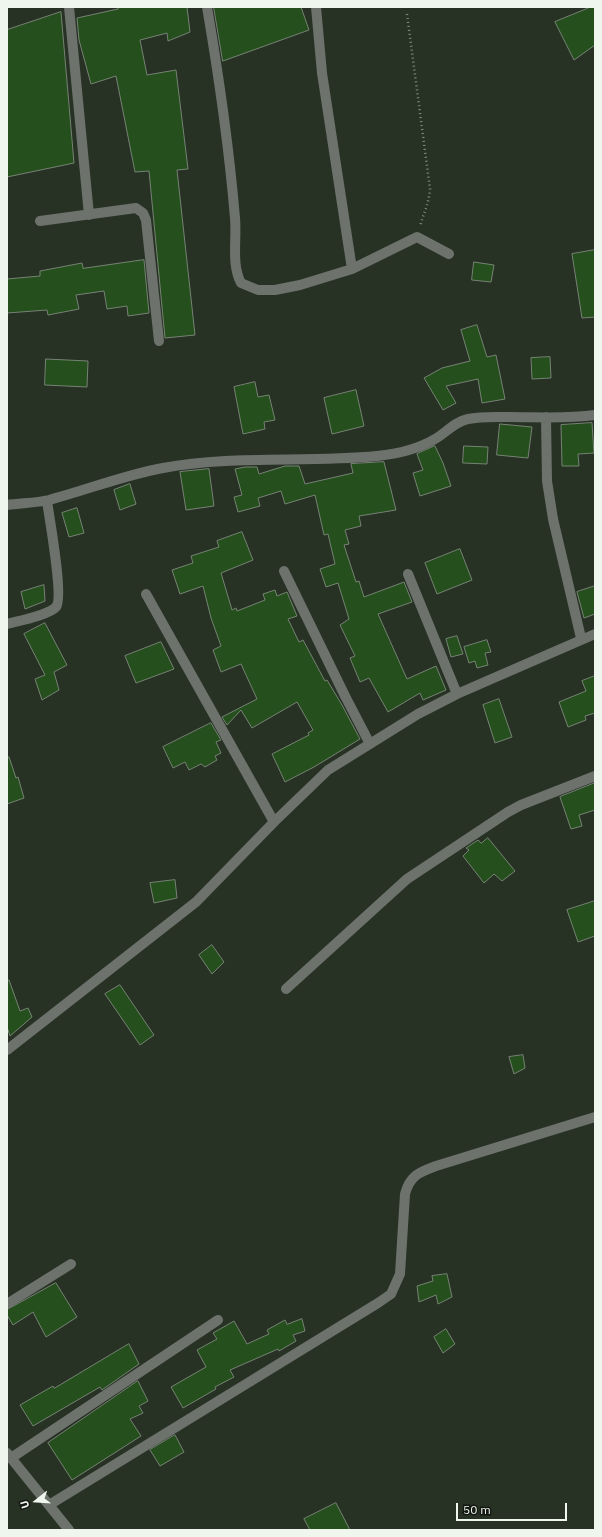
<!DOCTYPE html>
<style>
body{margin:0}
#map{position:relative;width:602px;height:1537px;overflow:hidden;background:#273225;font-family:"IBM Plex Sans",sans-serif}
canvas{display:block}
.frame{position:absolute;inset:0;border:8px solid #eff6ee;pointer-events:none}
.north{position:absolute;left:16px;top:1481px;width:40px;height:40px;-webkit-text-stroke:3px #131812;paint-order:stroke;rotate:253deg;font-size:11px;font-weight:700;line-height:16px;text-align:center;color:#eff6ee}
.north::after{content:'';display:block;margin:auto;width:14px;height:18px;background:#eff6ee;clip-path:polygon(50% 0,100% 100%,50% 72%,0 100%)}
.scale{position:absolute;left:456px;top:1503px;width:111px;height:18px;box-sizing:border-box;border:2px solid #eff6ee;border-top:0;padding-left:5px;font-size:12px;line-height:14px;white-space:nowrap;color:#eff6ee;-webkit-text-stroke:3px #131812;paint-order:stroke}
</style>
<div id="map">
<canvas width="602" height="1537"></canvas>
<div class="frame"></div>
<div class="north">U</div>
<div class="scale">50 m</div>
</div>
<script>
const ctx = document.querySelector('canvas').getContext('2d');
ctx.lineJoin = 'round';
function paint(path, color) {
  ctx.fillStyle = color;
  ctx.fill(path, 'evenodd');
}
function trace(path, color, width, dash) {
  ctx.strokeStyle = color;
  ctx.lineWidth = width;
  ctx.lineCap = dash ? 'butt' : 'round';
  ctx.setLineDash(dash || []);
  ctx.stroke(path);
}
const building = new Path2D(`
 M117 7H187L190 32 168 41 167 33 140 40 147 75 176 70 188 169 177 170 195 335 165 338 149 171 135 172 116 76 91 84 79 40 77 18 118 9Z
 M214 7H301L309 30 223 61Z
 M591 7H595V45L574 60 555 22Z
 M61 12 74 163 7 177V30Z
 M595 250V317L582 318 572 254Z
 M144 260 149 313 128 316 127 306 107 309 104 291 76 295 79 309 48 315 47 310 7 313V279L40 276V271L82 263 83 268Z
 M474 262 494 265 491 282 472 280Z
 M477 325 487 357 496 355 505 399 482 403 478 379 446 386 456 403 443 410 424 378 442 368 470 361 461 330Z
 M550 357 551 378 532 379 531 358Z
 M46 359 88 361 87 387 45 385Z
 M255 382 258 397 269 395 275 420 264 422 265 429 243 434 234 387Z
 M356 390 364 426 332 434 324 398Z
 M592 423 594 453 578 454 579 466H562L561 425Z
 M500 424 532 427 528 458 497 455Z
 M435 446 443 463 451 486 420 496 413 473 423 470 417 454Z
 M464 446 488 447 487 464 463 463Z
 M384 462 396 510 359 516 361 526 345 530 349 544 344 545 356 582 359 581 364 597 404 582 412 602 378 614 407 679 436 666 446 690 423 700 420 693 388 712 369 678 360 682 350 658 355 656 340 625 349 619 338 583 326 587 320 569 335 564 328 534 324 535 315 495 285 504 281 491 258 498 260 506 238 512 234 497 242 495 235 469 245 467H257L259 474 285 466H299L305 484 353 473 351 464Z
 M209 469 214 506 186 510 180 472Z
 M130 484 136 504 120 510 114 490Z
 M77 508 84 533 69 537 62 513Z
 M242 532 253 560 221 573 232 610 236 608 237 611 265 600 263 594 275 590 277 596 287 592 297 616 288 619 299 642 303 640 325 681 327 680 342 705 360 739 314 767 285 782 272 754 309 735 308 733 313 730 297 702 252 728 241 710 227 725 222 717 257 699 241 664 221 672 213 650 221 646 211 618 203 586 180 594 172 570 193 563 191 556 219 547 217 541Z
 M460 549 472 580 437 594 425 563Z
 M44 585 45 601 25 609 21 592Z
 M595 586V614L584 618 577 592Z
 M45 623 67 665 54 672 59 690 42 700 35 679 45 675 24 634Z
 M457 636 463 654 451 657 446 639Z
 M487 640 491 652 485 653 488 665 477 668 475 661 469 663 464 647Z
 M161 642 174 669 136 683 125 656Z
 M595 676V713L585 716 586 720 568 727 559 702 586 691 582 681Z
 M499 699 512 737 495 743 483 705Z
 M211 723 221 740 216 742 221 753 215 756 217 760 205 767 201 764 189 770 185 762 173 768 163 747Z
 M7 757H9L16 778 18 777 24 798 7 804Z
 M595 783V810L579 815 582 826 571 829 560 797Z
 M488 838 515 871 502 881 494 874 484 883 463 856 469 850 466 848 478 840 481 843Z
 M175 880 177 898 154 903 150 883Z
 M595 901V936L578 942 567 910Z
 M212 945 224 962 212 974 199 955Z
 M7 980H9L20 1011 28 1008 32 1017 10 1036 7 1027Z
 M120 985 154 1035 140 1045 105 994Z
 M523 1055 525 1068 514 1074 509 1057Z
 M447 1274 452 1297 438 1304 436 1295 419 1302 417 1286 433 1281 432 1276Z
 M56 1283 77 1317 46 1337 33 1312 13 1325 7 1315V1310Z
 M302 1319 305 1331 293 1335 296 1341 279 1351 278 1349 230 1370 234 1377 215 1387 216 1389 183 1408 171 1387 206 1367 197 1350 217 1339 213 1333 234 1321 247 1344 269 1334 267 1330 285 1320 287 1324Z
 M446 1329 455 1344 443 1353 434 1337Z
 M129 1344 139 1364 102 1390 100 1387 33 1426 20 1405 53 1386 54 1388Z
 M138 1381 148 1401 139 1406 143 1413 130 1419 141 1436 72 1480 48 1443Z
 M175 1435 184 1452 160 1466 150 1450Z
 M336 1503 350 1530H310L304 1519Z`);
paint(building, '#25501d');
trace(building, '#768274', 1);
trace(new Path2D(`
 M407 14 430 189C429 204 423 214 420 227`), '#858e83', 2.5, [1, 3]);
trace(new Path2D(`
 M69 7 89 215
 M207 7C219 77 229 147 235 218 237 239 231 264 241 283L258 290H275L300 285 352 269 417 237 449 254
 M316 7 322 73 352 269
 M40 221 136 208 143 213 146 220 159 341
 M546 417 547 481 553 519 581 638
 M7 505C21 503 36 503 49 500 87 490 124 475 163 468 233 455 306 463 377 456 397 454 418 449 435 439 447 432 454 422 468 419 482 416 496 417 510 417 538 417 567 419 595 415
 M284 571 345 696 370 744
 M408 574 457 694
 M146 594 274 822
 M7 624C18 621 49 615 56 607 64 598 49 516 47 501
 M286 989 407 879 508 812 521 805 595 776
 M7 1050 196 902 274 822 328 770 418 714 457 694 595 634
 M7 1304 71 1264
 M11 1458 218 1320
 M49 1505 378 1303 391 1294 400 1274 405 1194C410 1175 420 1172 436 1166L595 1117`), '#6d726c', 10);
trace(new Path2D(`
 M7 1453 69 1530`), '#6d726c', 10);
</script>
